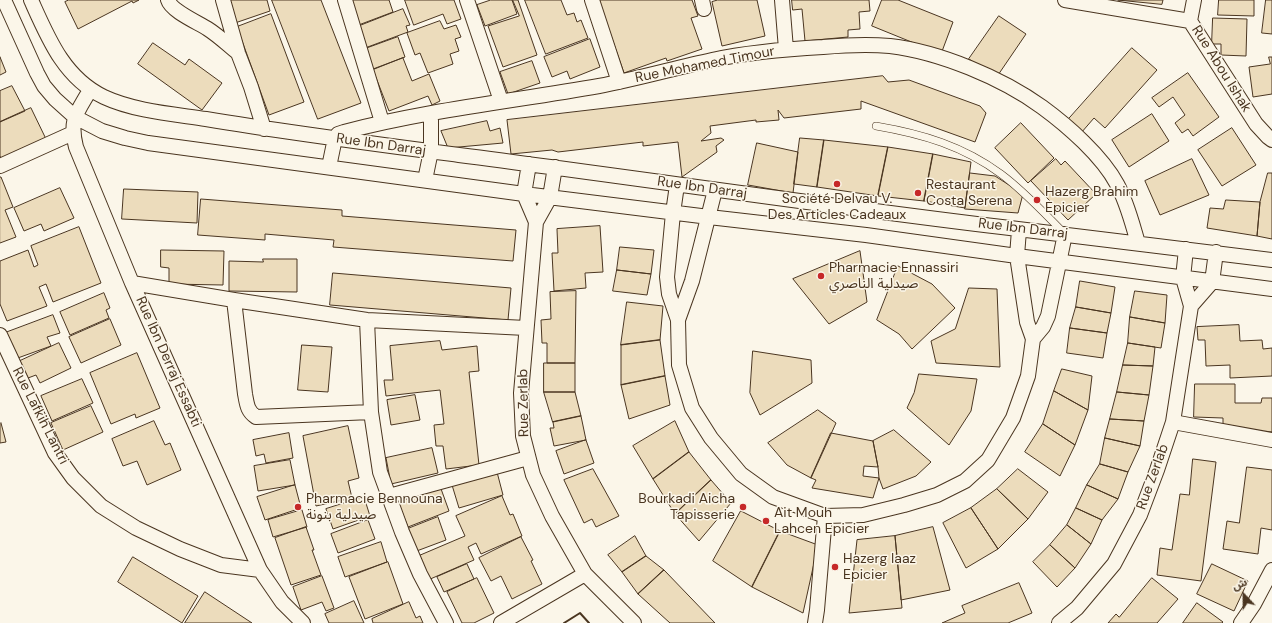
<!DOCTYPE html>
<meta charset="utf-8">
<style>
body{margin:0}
#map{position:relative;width:1272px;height:623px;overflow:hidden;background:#fbf6e9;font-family:"DM Sans","Noto Sans Arabic",sans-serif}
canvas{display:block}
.north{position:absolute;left:1224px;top:575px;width:40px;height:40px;-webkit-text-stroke:3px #fbf6e9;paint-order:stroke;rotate:338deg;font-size:11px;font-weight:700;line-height:16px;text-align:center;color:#4a3520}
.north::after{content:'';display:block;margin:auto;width:14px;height:18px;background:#4a3520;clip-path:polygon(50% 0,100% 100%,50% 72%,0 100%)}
</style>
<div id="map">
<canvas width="1272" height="623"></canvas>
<div class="north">ش</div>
</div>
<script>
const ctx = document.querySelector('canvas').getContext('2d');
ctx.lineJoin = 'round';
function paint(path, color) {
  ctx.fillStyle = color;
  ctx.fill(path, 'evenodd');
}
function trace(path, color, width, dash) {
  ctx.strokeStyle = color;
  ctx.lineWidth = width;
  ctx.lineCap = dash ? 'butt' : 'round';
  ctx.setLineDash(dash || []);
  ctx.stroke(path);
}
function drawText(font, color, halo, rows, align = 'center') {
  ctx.font = font + ' "DM Sans","Noto Sans Arabic",sans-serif';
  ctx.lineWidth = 3;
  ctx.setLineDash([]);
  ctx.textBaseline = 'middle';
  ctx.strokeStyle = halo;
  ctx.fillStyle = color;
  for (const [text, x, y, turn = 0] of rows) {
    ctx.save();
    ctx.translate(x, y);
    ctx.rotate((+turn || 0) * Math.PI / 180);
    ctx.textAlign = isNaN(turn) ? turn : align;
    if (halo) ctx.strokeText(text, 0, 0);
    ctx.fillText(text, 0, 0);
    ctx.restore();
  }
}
const building = new Path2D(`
 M69 0H139L133 3 132 1 78 29 65 2Z
 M227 0H267L270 11 232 24Z
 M272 0H321L361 103 318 119Z
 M347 0H389L393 12 356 26Z
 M405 0H454L461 19 447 24 443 14 414 25Z
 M491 0H512L517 14 485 26 477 5Z
 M513 0H518L537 55 503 67 488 26 519 16Z
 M525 0H561L567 15 574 13 577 22 581 20 588 38 546 54Z
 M596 0H692L698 16 691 18 702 49 667 61 666 58 624 73 607 24Z
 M718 0H757L765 36 722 46 712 2Z
 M792 0H869L870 11 859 12 860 29 848 30V37L805 41 802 9 793 10Z
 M882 0H898L953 22 941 54 872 26Z
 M1118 0H1163L1162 4Z
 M1219 0H1254V16L1218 15Z
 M1266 0H1272V34L1262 33Z
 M403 9 410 25 406 26 408 32 365 48 357 27Z
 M271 14 304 102 269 115 237 27Z
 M999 16 1026 34 996 78 969 59Z
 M1213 18 1247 19 1246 56 1221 55V44H1212Z
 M440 21 444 29 456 25 461 37 455 39 459 51 450 54 453 64 428 73 420 53 415 55 407 33Z
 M398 37 405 57 373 69 365 49Z
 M590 39 600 67 570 79 567 71 552 77 544 57Z
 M153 43 185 65 189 59 222 83 202 110 138 64Z
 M1132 48 1157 70 1105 128 1094 118 1081 133 1067 121Z
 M0 57 6 72 0 75Z
 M1269 57H1272V94L1253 97 1249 67 1270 64Z
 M403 58 412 81 429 74 440 101 432 105 428 96 389 111 373 70Z
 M532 61 540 83 508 94 500 72Z
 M1188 73 1219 117 1193 136 1188 129 1182 133 1175 123 1185 115 1173 97 1159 107 1152 98Z
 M883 76 888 82 909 80 980 106 986 113 975 142 861 101V109L784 118 778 110 779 120 756 122V120L710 126 711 133 701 141 721 138 724 140 716 146 717 152 682 177 678 142 643 146V142L558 152 552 150 511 154 507 120Z
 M12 86 25 111 0 122V91Z
 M31 108 46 139 2 160 0 156V122Z
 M1152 114 1169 141 1129 167 1112 140Z
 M487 121 490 131 500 128 503 143 448 148 441 131Z
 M1021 123 1054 158 1028 183 995 148Z
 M1232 128 1256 165 1222 186 1198 150Z
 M800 138 824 140 817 187 794 184Z
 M824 140 888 147 878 196 817 187Z
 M757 143 798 152 793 193 748 185Z
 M888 147 933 154 924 201 878 196Z
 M933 154 971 162 965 208 924 201Z
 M1056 159 1061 165 1065 161 1096 194 1068 220 1031 181Z
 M1192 159 1209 195 1160 215 1145 181Z
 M970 173 995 176 1023 194 1018 213 965 209Z
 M1268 173H1272V239L1257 236 1260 202Z
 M0 177H1L13 207 5 210 16 237 0 243Z
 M60 188 74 218 44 231 41 224 24 231 14 208Z
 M124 189 198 192 197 223 122 219Z
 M201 199 342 210V216L516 230 513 261 333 247 334 240 265 234V240L198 235Z
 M1226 200 1260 202 1257 236 1207 228 1210 208 1223 209Z
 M600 226 603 272 585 273 586 288 554 291 552 253H558L557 229Z
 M79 227 101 283 53 302 46 284 39 287 47 306 7 321 0 304V261L28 250 34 267 38 265 31 246Z
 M620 247 654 250 651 274 617 270Z
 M161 250 224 251 223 285 169 284V268L161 267Z
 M860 251 867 302 829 324 793 279Z
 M263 259H297V292L229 291V261L263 262Z
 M898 266 932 284 955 308 912 349 899 334 877 320Z
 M617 270 651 274 647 295 613 291Z
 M333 273 511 288 508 320 330 305Z
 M1080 281 1115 287 1111 313 1076 307Z
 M969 288 997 289 1000 367 936 363 931 341 955 329Z
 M576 291 575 363H547V343H542L541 320 551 319 550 292Z
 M1135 291 1167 295 1165 323 1130 317Z
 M104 293 110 308 106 310 109 318 70 335 60 312Z
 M627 302 663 306 660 340 621 345Z
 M1076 307 1111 313 1107 333 1070 328Z
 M53 315 60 333 47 337 51 346 15 359 5 333Z
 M1130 317 1165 323 1161 348 1128 343Z
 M110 319 121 345 81 363 69 337Z
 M1239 325 1240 341 1262 340 1263 349 1272 348V376L1230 378V365L1206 366 1205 340H1198L1197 327Z
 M1070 328 1107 333 1103 358 1067 353Z
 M660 340 665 376 621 385V345Z
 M440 341 442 350 477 346 479 371 469 372 479 465 446 469 443 446H436L434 425 444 424 440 390 386 396 384 380H393L390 346Z
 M59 343 71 368 40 383 36 375 28 378 20 361Z
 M1128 343 1155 347 1153 366 1123 365Z
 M302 345 332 347 328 392 298 390Z
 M753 351 811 360 812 383 760 415 750 393Z
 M137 353 160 408 136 418 135 414 111 424 90 373Z
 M544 363H575V392H544Z
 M1123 365 1153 366 1149 395 1117 392Z
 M1062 369 1092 376 1088 410 1054 391Z
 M919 374 977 379 971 411 949 445 907 408 914 393Z
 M665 376 670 405 629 419 621 385Z
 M82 379 93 403 52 421 41 396Z
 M1195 384H1235V403H1261L1262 398H1272V432L1223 431V418L1194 417Z
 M1054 391 1088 410 1075 445 1043 424Z
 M544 392H575L581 416 553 422Z
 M1117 392 1149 395 1144 421 1110 419Z
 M415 395 420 420 391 425 387 400Z
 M91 406 103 432 63 450 51 423Z
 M818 410 836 423 811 478 787 465 768 443Z
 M581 416 586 440 554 446 550 428H554L553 422Z
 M1110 419 1144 421 1140 446 1105 438Z
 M154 421 165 445 170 443 181 470 147 485 137 461 123 466 112 439Z
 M675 421 689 452 653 479 633 446Z
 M1 423 6 442 0 443V424Z
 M1043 424 1075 445 1060 476 1025 452Z
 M348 426 359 478 348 481 352 498 316 506 303 436Z
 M894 430 931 462 916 476 883 489 879 478 878 467 873 441Z
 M289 433 293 458 266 463 264 454 256 456 253 440Z
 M831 433 873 441 878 467 864 466 863 476 879 478 873 498 812 488 816 480 811 478Z
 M1105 438 1140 446 1128 472 1100 464Z
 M586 440 594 463 564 474 556 451Z
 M432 448 438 473 391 484 386 458Z
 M689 452 711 480 675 514 653 479Z
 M1193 459 1216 462 1201 581 1157 575 1160 548 1172 550 1180 494 1189 495Z
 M290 460 295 485 258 491 254 466Z
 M1100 464 1128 472 1118 499 1087 485Z
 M1247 467 1272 470V530L1261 528 1258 554 1223 549 1227 521 1239 523Z
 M593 469 619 516 596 527 592 519 584 523 564 480Z
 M1018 469 1048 492 1028 519 997 489Z
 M497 472 503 495 459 508 452 485Z
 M711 480 731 503 699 541 675 514Z
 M295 485 301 508 265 520 257 497Z
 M1087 485 1118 499 1102 520 1076 508Z
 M440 486 449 511 408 527 398 502Z
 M997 489 1028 519 998 549 971 508Z
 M502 496 510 515 513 514 522 536 481 554 476 543 468 547 474 560 428 580 418 556 465 536 456 516Z
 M364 497 370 516 333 529 326 509Z
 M971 508 998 549 966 568 943 523Z
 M1076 508 1102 520 1091 544 1067 525Z
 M302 510 307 527 273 537 268 520Z
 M741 511 780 531 752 587 713 561Z
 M438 517 446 540 414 552 405 530Z
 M368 520 375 539 338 553 331 534Z
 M1067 525 1091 544 1075 568 1050 545Z
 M306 527 314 550H312L321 575 291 585 275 538Z
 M933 527 950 590 901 600 895 536Z
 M780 531 818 545 803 613 752 587Z
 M635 536 646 556 622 572 608 555Z
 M895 536 902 608 849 613 857 540Z
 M521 537 533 560 531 561 542 584 512 599 501 576 491 581 479 558Z
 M381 542 387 562 345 577 338 557Z
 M1050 545 1075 568 1057 587 1033 562Z
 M646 556 664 570 638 594 622 572Z
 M133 557 198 596 182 623 118 582Z
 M388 562 403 604 365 619 349 577Z
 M467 564 474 579 444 592 437 577Z
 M1212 564 1248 581 1234 611 1197 594Z
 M664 570 715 623H670L638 594Z
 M322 576 334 608 326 611 322 602 301 610 293 587Z
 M477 578 494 613 474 623H462L447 592Z
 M1152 578 1178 599 1157 623H1108L1116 614 1119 617Z
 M1019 583 1032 613 1008 623H942L965 613 962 606Z
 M205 592 252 623H185Z
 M354 601 364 623H329L325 614Z
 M409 602 416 618 420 616 423 623H373L372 619Z
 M1197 603 1223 622 1222 623H1183Z`);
paint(building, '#ecdcbc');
trace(building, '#4a3520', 1);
const lane = new Path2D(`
 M876 126C923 134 963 146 1001 174 1024 191 1044 213 1064 233`);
const street = new Path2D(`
 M4 0 37 73 44 86 55 99 75 117 102 131 125 138 148 143 524 194 709 217 866 235 1017 256 1272 289
 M31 0C48 38 64 78 104 97 134 111 173 114 206 119 290 133 375 144 459 155 646 179 832 207 1018 229 1103 240 1187 249 1272 260
 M168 0C171 11 199 23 208 29 219 36 228 45 238 53
 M223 0 238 53 251 87 264 129
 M345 0 382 122
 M467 0 501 101
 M592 0 619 82
 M702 0 704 9
 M782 0 786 49
 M1065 0 1190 21 1256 124 1268 137 1272 140
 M1190 21 1194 0
 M90 90C77 113 69 119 76 147L132 283 260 570 282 602 303 623
 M529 164 524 194 536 222
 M0 166 73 133
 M329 167 335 138 338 134 344 132C428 110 514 101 599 86 637 79 675 68 712 60 749 52 786 49 823 47 846 45 868 44 890 46 940 52 1002 78 1042 107 1068 126 1102 156 1117 184 1127 202 1132 223 1138 243
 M555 167 550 197 536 222 521 393 523 436 533 475 552 516 585 574 634 623
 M425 180 431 151V114
 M677 185 673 213 667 277 669 294 678 320 679 365 692 408 711 438 741 474 773 497 825 516 863 515 904 505 937 495 965 481 988 460 1013 418 1028 376 1033 339 1043 327 1048 316 1065 234
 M1019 230 1017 256 1027 322 1033 339
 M132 283 234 300 367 320 526 328
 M234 300 245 394C247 404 247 411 256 417L371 412
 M1191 306 1212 282 1216 252
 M367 320 371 412 380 472 402 532 420 574 446 623
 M678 320 692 281 715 190
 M0 335 55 453 73 478 101 506 136 528 180 549 221 565 260 570
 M1173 422 1272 440
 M389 496 528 458
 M501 623 585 574
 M815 623 817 610 825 516
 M1059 623 1077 608 1114 564 1140 515 1157 470 1173 422 1191 306 1183 278 1186 249
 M1241 623 1254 604 1272 570`);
trace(lane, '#4a3520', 8);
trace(street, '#4a3520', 16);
trace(lane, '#fbf6e9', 7);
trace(street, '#fbf6e9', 14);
trace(new Path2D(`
 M564 623 580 613 589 623`), '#4a3520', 2);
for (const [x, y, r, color] of [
 [837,184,4,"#c62828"],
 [918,193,4,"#c62828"],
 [1037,200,4,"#c62828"],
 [821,276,4,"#c62828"],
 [298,507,4,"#c62828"],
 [743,507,4,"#c62828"],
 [766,521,4,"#c62828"],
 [835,567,4,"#c62828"]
]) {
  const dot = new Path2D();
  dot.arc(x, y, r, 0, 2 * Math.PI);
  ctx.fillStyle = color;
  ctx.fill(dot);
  trace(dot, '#fbf6e9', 1.5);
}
drawText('14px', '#4a3520', '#fbf6e9', [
 ["Rue Mohamed Timour",705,65,-11],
 ["Rue Abou Ishak",1221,69,58],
 ["Rue Ibn Darraj",381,145,8],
 ["Rue Ibn Darraj",702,188,8],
 ["Rue Ibn Darraj",1023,229,7],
 ["Rue Ibn Derraj Essabti",168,362,66],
 ["Rue ZerIab",524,403,-91],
 ["Rue Lafkih Lantri",40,416,63],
 ["Rue ZerIab",1153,477,-70]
]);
drawText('14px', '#4a3520', '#fbf6e9', [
 ["Restaurant",926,185],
 ["Costa Serena",926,201],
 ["Hazerg Brahim",1045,192],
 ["Epicier",1045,208],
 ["Société Delvau V.",837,199,"center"],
 ["Des Articles Cadeaux",837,215,"center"],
 ["Pharmacie Ennassiri",829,268],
 ["صيدلية الناصري",829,284],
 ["Pharmacie Bennouna",306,499],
 ["صيدلية بنونة",306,515],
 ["Bourkadi Aicha",735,499,"right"],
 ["Tapisserie",735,515,"right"],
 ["Ait Mouh",774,513],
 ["Lahcen Epicier",774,529],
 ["Hazerg Iaaz",843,559],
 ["Epicier",843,575]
], 'left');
</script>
